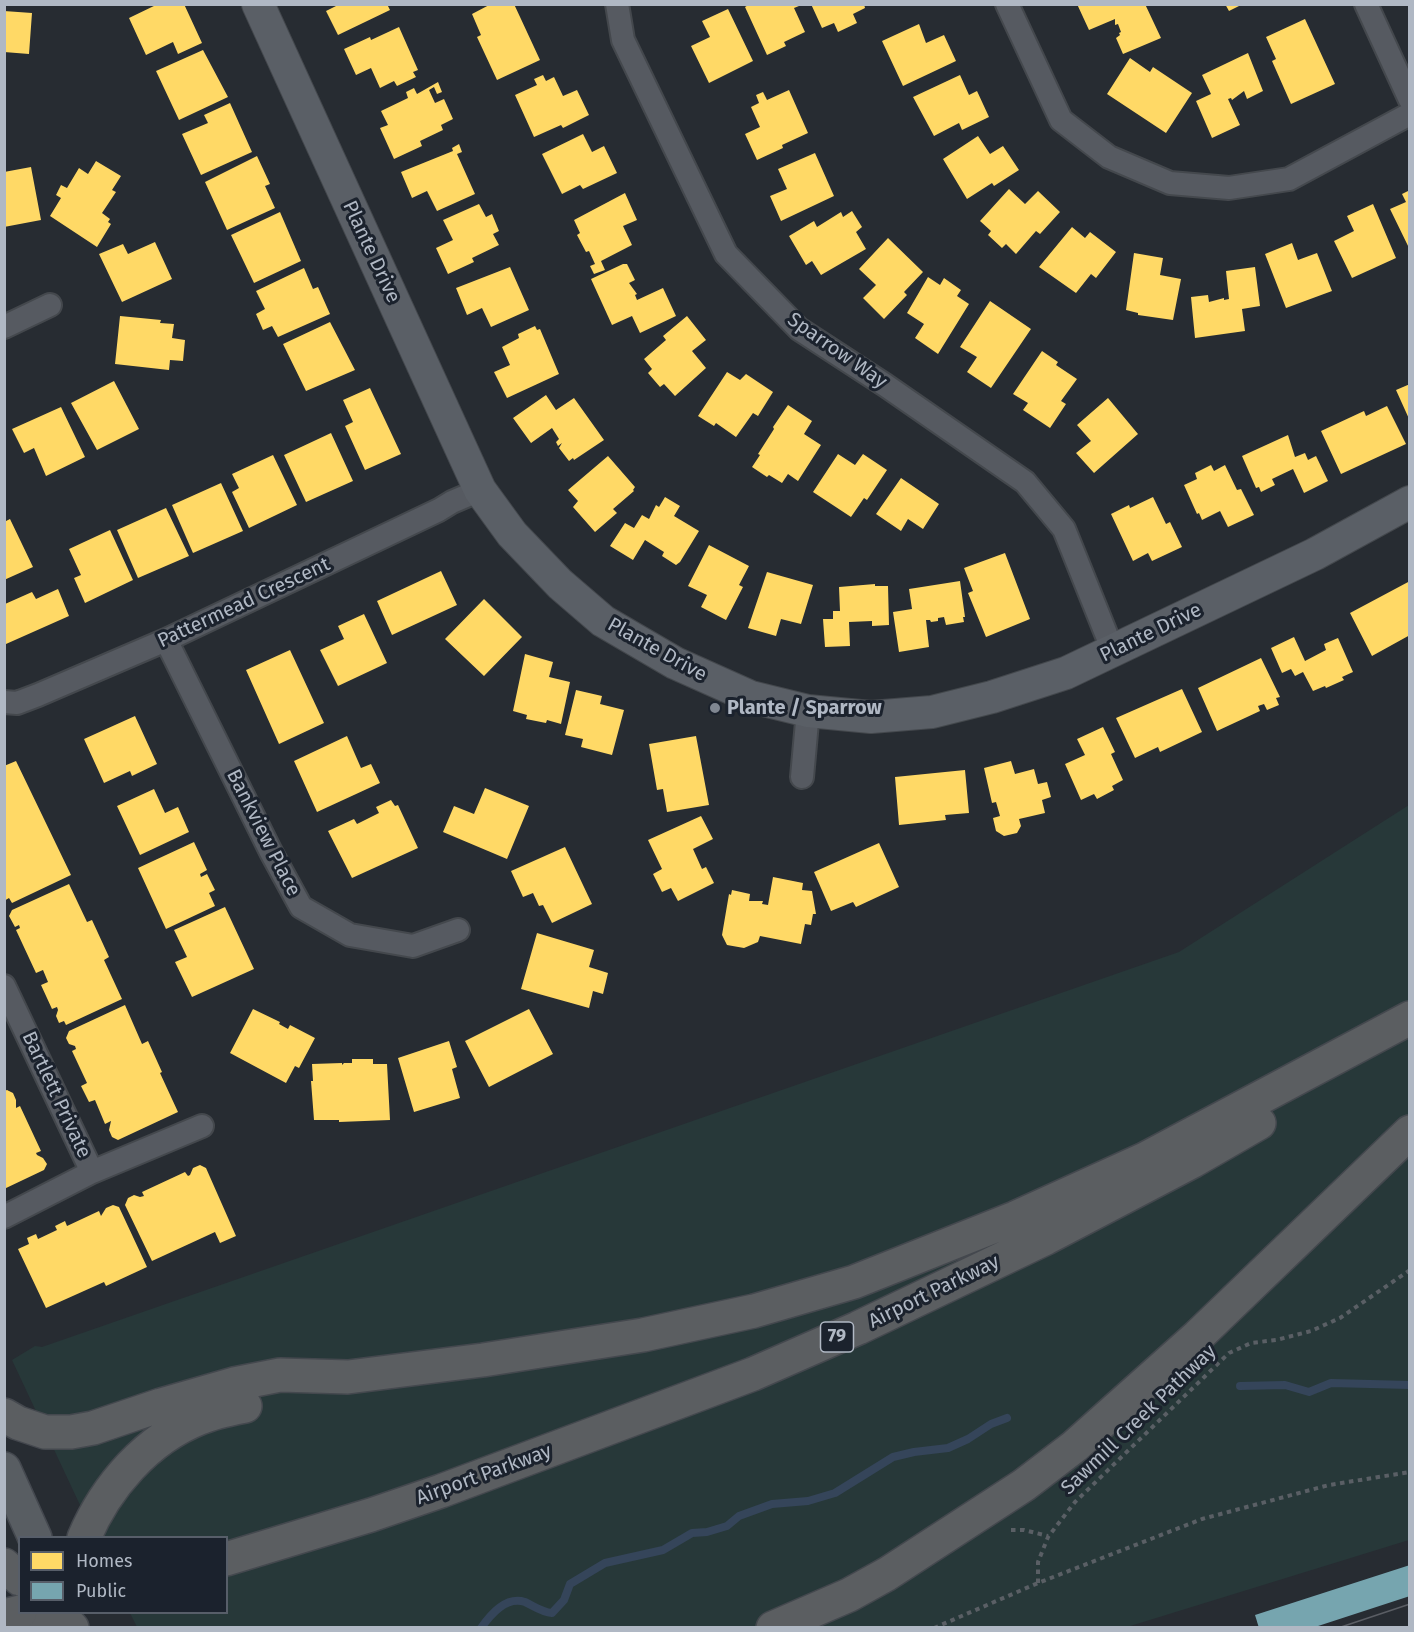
<!DOCTYPE html>
<style>
body{margin:0}
#map{position:relative;width:1414px;height:1632px;overflow:hidden;background:#272c32;font-family:"Fira Sans",sans-serif}
canvas{display:block}
.frame{position:absolute;inset:0;border:6px solid #b0b8c4;pointer-events:none}
.legend{position:absolute;left:18px;top:1536px;width:210px;height:78px;box-sizing:border-box;background:#1b222d;border:2px solid #575e69;margin:0;padding:8px 10px;list-style:none;font-size:18px;color:#b0b8c4}
.legend li{display:flex;align-items:center;gap:12px;height:30px}
.legend b{width:30px;border:2px solid #575e69}
</style>
<div id="map">
<canvas width="1414" height="1632"></canvas>
<div class="frame"></div>
<ul class="legend">
<li><b style="height:16px;background:#ffd966"></b>Homes</li>
<li><b style="height:16px;background:#76a5af"></b>Public</li>
</ul>
</div>
<script>
const ctx = document.querySelector('canvas').getContext('2d');
ctx.lineJoin = 'round';
function paint(path, color) {
  ctx.fillStyle = color;
  ctx.fill(path, 'evenodd');
}
function trace(path, color, width, dash) {
  ctx.strokeStyle = color;
  ctx.lineWidth = width;
  ctx.lineCap = dash ? 'butt' : 'round';
  ctx.setLineDash(dash || []);
  ctx.stroke(path);
}
function drawText(font, color, halo, rows, align = 'center') {
  ctx.font = font + ' "Fira Sans",sans-serif';
  ctx.lineWidth = 6;
  ctx.setLineDash([]);
  ctx.textBaseline = 'middle';
  ctx.strokeStyle = halo;
  ctx.fillStyle = color;
  for (const [text, x, y, turn = 0] of rows) {
    ctx.save();
    ctx.translate(x, y);
    ctx.rotate((+turn || 0) * Math.PI / 180);
    ctx.textAlign = isNaN(turn) ? turn : align;
    if (halo) ctx.strokeText(text, 0, 0);
    ctx.fillText(text, 0, 0);
    ctx.restore();
  }
}
paint(new Path2D(`
 M1409 805V1540L1127 1627H137L130 1613 226 1612V1538L95 1537 12 1360 35 1346 42 1347 1179 952Z`), '#273839');
paint(new Path2D(`
 M158 4H184L202 43 178 54 173 42 146 55 129 18Z
 M340 4H387L390 10 338 35 326 11Z
 M491 4H514L540 60 497 80 477 37 481 35 472 14Z
 M750 4H798L799 6 794 8 805 32 784 42 786 46 767 55 745 7Z
 M811 4H864L865 8 853 14 857 23 838 32 834 23 822 28Z
 M1077 4H1145L1161 38 1123 54 1116 38 1120 35 1119 33 1121 32 1118 24 1115 25V19L1089 30Z
 M1225 4H1243L1229 11Z
 M728 9 753 61 709 83 691 46 710 37 702 21Z
 M4 11 32 13 29 54 4 52Z
 M1305 19 1335 84 1291 104 1272 61 1276 59 1266 37Z
 M919 24 926 43 944 35 956 61 903 86 882 41Z
 M399 27 418 70 413 72 416 77 397 86 394 81 380 88 371 68 356 75 344 49 370 37 371 40Z
 M203 50 228 97 179 120 156 71Z
 M1248 53 1263 91 1247 99 1244 91 1232 100 1231 98 1228 99 1240 125 1212 138 1196 101 1211 94 1202 75Z
 M1130 58 1150 72 1153 67 1192 93 1166 133 1107 94Z
 M543 75 546 81 554 77 563 96 577 90 589 115 563 128 561 125 534 137 515 95 537 85 534 79Z
 M960 75 969 95 977 91 989 117 962 130 959 123 934 136 913 97Z
 M438 82 442 92 437 94 434 87 429 90 435 103 444 99 453 119 441 125 443 130 420 141 422 146 394 159 380 128 388 125 381 111 408 98 406 92 414 88 417 94Z
 M789 90 808 133 782 145 783 148 757 160 745 134 760 127 751 107 759 103 756 95 763 92 767 100Z
 M230 103 252 152 201 175 182 134 208 123 204 115Z
 M583 134 592 152 604 146 617 173 583 189 580 185 562 194 542 154Z
 M978 136 990 154 1003 146 1019 170 994 186 992 183 967 199 943 159Z
 M459 144 462 152 457 154 475 194 437 211 427 191 412 198 401 172 453 151 452 148Z
 M815 153 834 196 781 221 770 196 787 189 778 169Z
 M257 156 270 184 265 186 275 208 227 230 205 182Z
 M96 161 121 176 112 190 116 192 102 213 110 219 108 222 111 224 97 247 50 216 61 198 56 195 61 185 67 188 79 168 88 174Z
 M31 167 41 220 4 227V172Z
 M1009 189 1025 204 1038 191 1060 212 1040 234 1036 231 1016 254 1006 244 1002 248 988 235 991 231 980 221Z
 M1410 190V250L1390 209 1406 202 1402 194Z
 M625 193 637 220 623 226 632 245 601 261 605 270 594 274 590 266 595 264 589 251 586 252 577 235 580 233 574 220Z
 M479 204 486 217 492 214 499 231 493 234 499 245 472 258 474 262 448 274 436 248 453 240 443 220Z
 M1373 204 1396 258 1352 278 1334 241 1354 231 1347 216Z
 M852 211 862 227 856 232 866 249 821 275 812 261 806 265 789 236 814 221 817 227 841 212 843 217Z
 M280 212 301 261 254 283 231 235Z
 M1072 227 1085 238 1090 232 1116 252 1096 278 1091 274 1076 293 1039 267Z
 M888 238 923 272 904 292 907 295 884 319 863 298 876 285 859 269Z
 M155 242 172 279 122 302 99 254 123 244 128 254Z
 M1292 243 1298 260 1317 253 1332 291 1286 308 1265 254Z
 M1134 253 1163 258 1160 275 1181 279 1173 320 1138 315V313L1126 310Z
 M623 264H627L635 280 629 283 637 294 635 295 637 300 663 288 676 316 640 333 632 316 612 325 591 279Z
 M510 267 529 310 491 327 482 308 467 315 456 288Z
 M1255 267 1260 306 1242 309 1245 331 1195 338 1191 297 1208 295 1209 302 1224 298V300L1229 299 1226 271Z
 M304 268 313 289 318 287 330 314 278 337 272 326 263 330 256 314 265 309 256 291Z
 M928 277 940 285 944 278 961 290 957 296 969 304 938 354 915 338 924 324 907 313Z
 M990 301 1031 329 991 388 967 372 977 357 960 347Z
 M120 316 161 320 160 323 174 324 172 338 185 340 183 361 170 360 169 370 115 364Z
 M687 316 706 340 692 351 706 368 675 396 664 384 660 387 648 373 652 369 644 359 666 340 663 336Z
 M330 322 355 370 306 391 283 344Z
 M535 326 537 330 540 329 559 374 507 398 494 372 510 365 502 347 519 338 518 334Z
 M1042 351 1058 362 1056 365 1077 379 1061 401 1066 404 1050 428 1023 410 1028 403 1013 394Z
 M727 372 740 380 746 374 773 392 758 416 753 413 736 437 716 423 714 426 698 416Z
 M114 381 139 429 97 450 71 403Z
 M1410 384V421L1396 390Z
 M370 388 401 454 365 470 345 426 353 422 343 400Z
 M546 395 556 410 574 398 604 440 574 460 573 458 569 461 559 448 562 443 558 446 556 442 559 439 552 428 531 443 513 418Z
 M1108 398 1138 434 1094 473 1076 453 1091 441 1077 425Z
 M788 405 812 421 804 434 821 445 798 481 788 474 782 483 769 475 767 477 752 467 760 455 758 454 774 429 773 427Z
 M1387 406 1406 444 1341 474 1321 431 1364 411 1366 416Z
 M61 407 85 457 46 476 34 448 24 453 12 429Z
 M331 433 353 481 306 502 284 455Z
 M1288 435 1295 457 1305 453 1308 460 1316 456 1328 481 1304 493 1293 469 1272 479 1275 485 1261 492 1259 487 1256 488 1242 456Z
 M838 454 855 465 863 454 887 470 867 500 864 498 851 517 813 492Z
 M273 455 297 505 249 528 232 492 239 488 232 474Z
 M608 456 635 487 633 490 634 491 613 509 617 513 595 532 573 507 578 501 568 490Z
 M1211 465 1214 471 1225 465 1237 490 1241 489 1254 515 1228 527 1220 511 1202 520 1199 513 1197 514 1184 485 1197 479 1195 473Z
 M901 478 939 504 923 529 908 519 901 531 876 514Z
 M221 483 243 531 193 553 172 505Z
 M665 497 680 506 674 516 699 531 680 562 676 565 662 556 664 552 645 540 633 560 610 546 625 523 634 528 642 515 649 519 656 505 659 507Z
 M1153 497 1166 524 1170 522 1182 547 1152 561 1148 553 1133 561 1111 514 1129 505 1130 508Z
 M166 508 189 556 138 578 117 530Z
 M10 519 33 567 4 580V522Z
 M110 530 133 580 85 603 74 578 81 575 69 549Z
 M709 545 749 566 739 585 743 587 726 620 701 607 707 595 688 586Z
 M1005 553 1030 619 986 637 968 593 973 591 964 568Z
 M441 571 457 605 392 635 377 601Z
 M767 572 813 585 801 624 781 619 776 636 748 628Z
 M960 581 965 617H963L964 622 946 625 944 617 938 618V621L931 622 930 620H926L929 647 899 652 893 612 912 609 909 589Z
 M1410 581V635L1372 656 1350 613Z
 M875 584V586H888L889 625 872 626V621L849 622 850 646 825 647 823 619H833V611H840L839 587Z
 M58 589 69 616 6 644 5 604 32 592 36 599Z
 M484 599 522 637 484 676 445 639Z
 M364 614 387 663 338 686 320 650 344 639 338 626Z
 M1294 637 1305 661 1326 650 1324 644 1338 638 1353 672 1342 677 1344 680 1326 688 1325 686 1313 691 1303 672 1295 676 1291 669 1282 673 1271 648Z
 M290 650 324 723 279 744 246 670Z
 M525 654 553 662 549 677 570 682 561 724 547 720 546 723 526 719 527 715 513 711Z
 M1261 658 1280 697 1276 698 1279 705 1267 710 1264 704 1258 706 1260 711 1217 731 1198 688Z
 M1182 689 1202 732 1160 752 1158 747 1135 758 1116 718Z
 M576 690 602 696 600 704 624 710 612 755 581 747 583 739 565 735Z
 M135 716 157 764 132 776 130 771 104 783 84 739Z
 M1103 727 1115 752 1111 754 1123 780 1112 786 1114 790 1097 799 1094 794 1081 800 1065 764 1085 755 1077 739Z
 M347 736 361 768 371 764 380 783 317 812 294 761Z
 M696 736 709 805 667 812 663 789 657 790 649 744Z
 M16 761 71 875 12 903 9 898 4 901V766Z
 M1011 761 1015 774 1034 769 1038 784 1047 782 1051 797 1042 800 1045 813 1019 819 1021 826 1017 833 1004 836 996 831 993 818 1000 816 996 802 992 803 984 768Z
 M965 770 969 813 945 815 946 820 899 825 895 777Z
 M485 788 529 806 507 859 443 832 454 806 474 814Z
 M154 789 165 813 178 807 189 832 140 855 117 806Z
 M391 800 395 806 398 805 418 848 352 878 328 831 354 819 357 824 379 813 376 807Z
 M701 816 713 839 693 849 702 869 706 867 714 883 678 901 671 888 662 892 653 874 662 869 648 840Z
 M194 842 207 870 200 874 201 877 207 874 215 890 209 893 215 906 166 929 138 868Z
 M879 843 899 887 856 907 853 902 831 911 814 872Z
 M565 847 592 904 552 923 543 905 539 906 533 893 523 897 511 871Z
 M773 877 803 883 802 890 812 891 816 914H813L811 925 805 924 801 944 760 936 758 942 744 948 727 945 722 935 729 894 731 895 732 890 750 894 749 901H763L762 904 768 905Z
 M69 884 87 922 92 920 109 957 104 960 122 999 66 1025 64 1021 59 1023 56 1016 58 1010 57 1007 52 1009 41 985 48 982 43 970 36 973 16 930 20 928 19 925 15 927 9 916 12 910Z
 M225 907 254 969 192 997 175 962 187 957 174 930Z
 M537 933 594 950 589 967 608 973 603 994 593 991 589 1008 521 989Z
 M125 1005 142 1044 148 1041 162 1072 160 1073 178 1112 118 1140 112 1137 109 1130 111 1121 105 1124 95 1100 89 1102 81 1086 87 1083 72 1051 76 1049 75 1046 69 1044 66 1038 69 1031Z
 M253 1009 280 1022 279 1024 288 1029 290 1025 315 1038 299 1068 295 1066 286 1083 230 1053Z
 M529 1009 553 1054 489 1087 465 1041Z
 M449 1041 457 1067 452 1069 460 1098 414 1112 398 1058Z
 M352 1059H373V1064H387L390 1120 339 1122V1120H314L311 1081H313L312 1064 342 1063V1065L344 1063H352Z
 M7 1090 13 1093 16 1100V1108L20 1106 41 1151 36 1153 37 1155 43 1158 47 1164 44 1170 4 1189V1091Z
 M200 1165 206 1168 236 1236 220 1243 215 1232 152 1261 125 1205 128 1198 134 1195 140 1197 144 1196 142 1192 185 1172 188 1176 190 1175 193 1168Z
 M113 1205 119 1207 147 1267 106 1286 104 1282 46 1308 18 1249 29 1244 27 1238 36 1234 38 1239 57 1230 55 1226 65 1221 67 1226 99 1211 101 1216 106 1208Z`), '#ffd966');
paint(new Path2D(`
 M1410 1565V1596L1312 1628H1259L1255 1615Z`), '#76a5af');
trace(new Path2D(`
 M1240 1386 1285 1385 1309 1392 1331 1383 1410 1385
 M481 1628C491 1614 506 1596 525 1602 534 1606 541 1612 552 1613L564 1600 570 1584 605 1563 663 1550 692 1533 707 1532 727 1526 739 1516 772 1504 808 1501 835 1493 893 1457 914 1452 948 1448 968 1439 991 1424 1007 1418`), '#35455a', 8);
const street = new Path2D(`
 M617 4 623 40 726 254 799 329 885 385 1025 482 1064 529 1113 651
 M1007 4 1061 120 1109 157 1170 183 1229 188 1289 179 1410 114
 M1366 4 1410 100
 M4 327 50 305
 M166 640 271 852 301 907 350 935 413 946 458 930
 M4 702 17 703 38 695 166 640 439 510 452 502 480 490
 M802 777 808 711
 M4 986 92 1172
 M4 1217 92 1172 202 1126`);
const secondary = new Path2D(`
 M258 4 480 490 512 534 560 584 603 621 675 663 751 697 808 711 871 717 932 712 992 697 1066 673 1315 554 1410 502`);
const primary = new Path2D(`
 M4 1469 35 1538`);
const highway = new Path2D(`
 M4 1415 18 1423 45 1432H71L93 1428 161 1405 234 1384 280 1375 348 1377 483 1360 643 1335 754 1311 854 1282 1015 1218 1145 1159 1410 1018
 M84 1538C106 1486 147 1439 200 1418 214 1412 230 1409 245 1406
 M226 1559 371 1515 441 1491 753 1374 858 1328 1046 1238 1193 1161 1259 1123
 M4 1565 20 1579
 M56 1612 72 1628
 M33 1628 35 1612
 M773 1628 849 1595 887 1574 1024 1485 1075 1446 1198 1336 1410 1132`);
trace(street, '#44484d', 26);
trace(secondary, '#44484d', 34);
trace(primary, '#44484f', 36);
trace(highway, '#44484e', 36);
trace(new Path2D(`
 M1011 1530H1024L1048 1536
 M1038 1583V1562L1048 1537 1075 1502 1229 1353 1251 1343 1276 1340 1311 1331 1340 1318 1410 1270
 M934 1628 1038 1583 1202 1519 1329 1485 1410 1472`), '#5a5f65', 4, [4.5, 4.5]);
trace(street, '#565a61', 22);
trace(secondary, '#5a5f66', 32);
trace(primary, '#585d62', 33);
trace(highway, '#5b5e61', 33);
trace(new Path2D(`
 M1338 1628 1410 1604`), '#5a5e64', 1.5);
const highwayBridge = new Path2D(`
 M4 1616 20 1612`);
trace(highwayBridge, '#44484e', 36, []);
trace(highwayBridge, '#5b5e61', 33);
for (const [x, y, r, color] of [
 [715,708,6,"#808791"]
]) {
  const dot = new Path2D();
  dot.arc(x, y, r, 0, 2 * Math.PI);
  ctx.fillStyle = color;
  ctx.fill(dot);
  trace(dot, '#1b222d', 2);
}
for (const [x, y, w] of [
 [837,1337,33]
]) {
  const box = new Path2D();
  box.roundRect(x - w / 2, y - 15, w, 30, 4.5);
  ctx.fillStyle = '#1b222d';
  ctx.fill(box);
  trace(box, '#b0b8c4', 1.5);
}
drawText('bold 18px', '#b0b8c4', null, [
 ["79",837,1337]
]);
drawText('20px', '#b0b8c4', '#1b222d', [
 ["Plante Drive",371,252,65],
 ["Sparrow Way",837,351,35],
 ["Pattermead Crescent",244,603,-25],
 ["Plante Drive",1151,633,-26],
 ["Plante Drive",657,650,29],
 ["Bankview Place",263,833,63],
 ["Bartlett Private",56,1095,65],
 ["Airport Parkway",934,1292,-26],
 ["Sawmill Creek Pathway",1139,1420,-44],
 ["Airport Parkway",484,1475,-20]
]);
drawText('bold 20px', '#b0b8c4', '#1b222d', [
 ["Plante / Sparrow",727,708]
], 'left');
</script>
